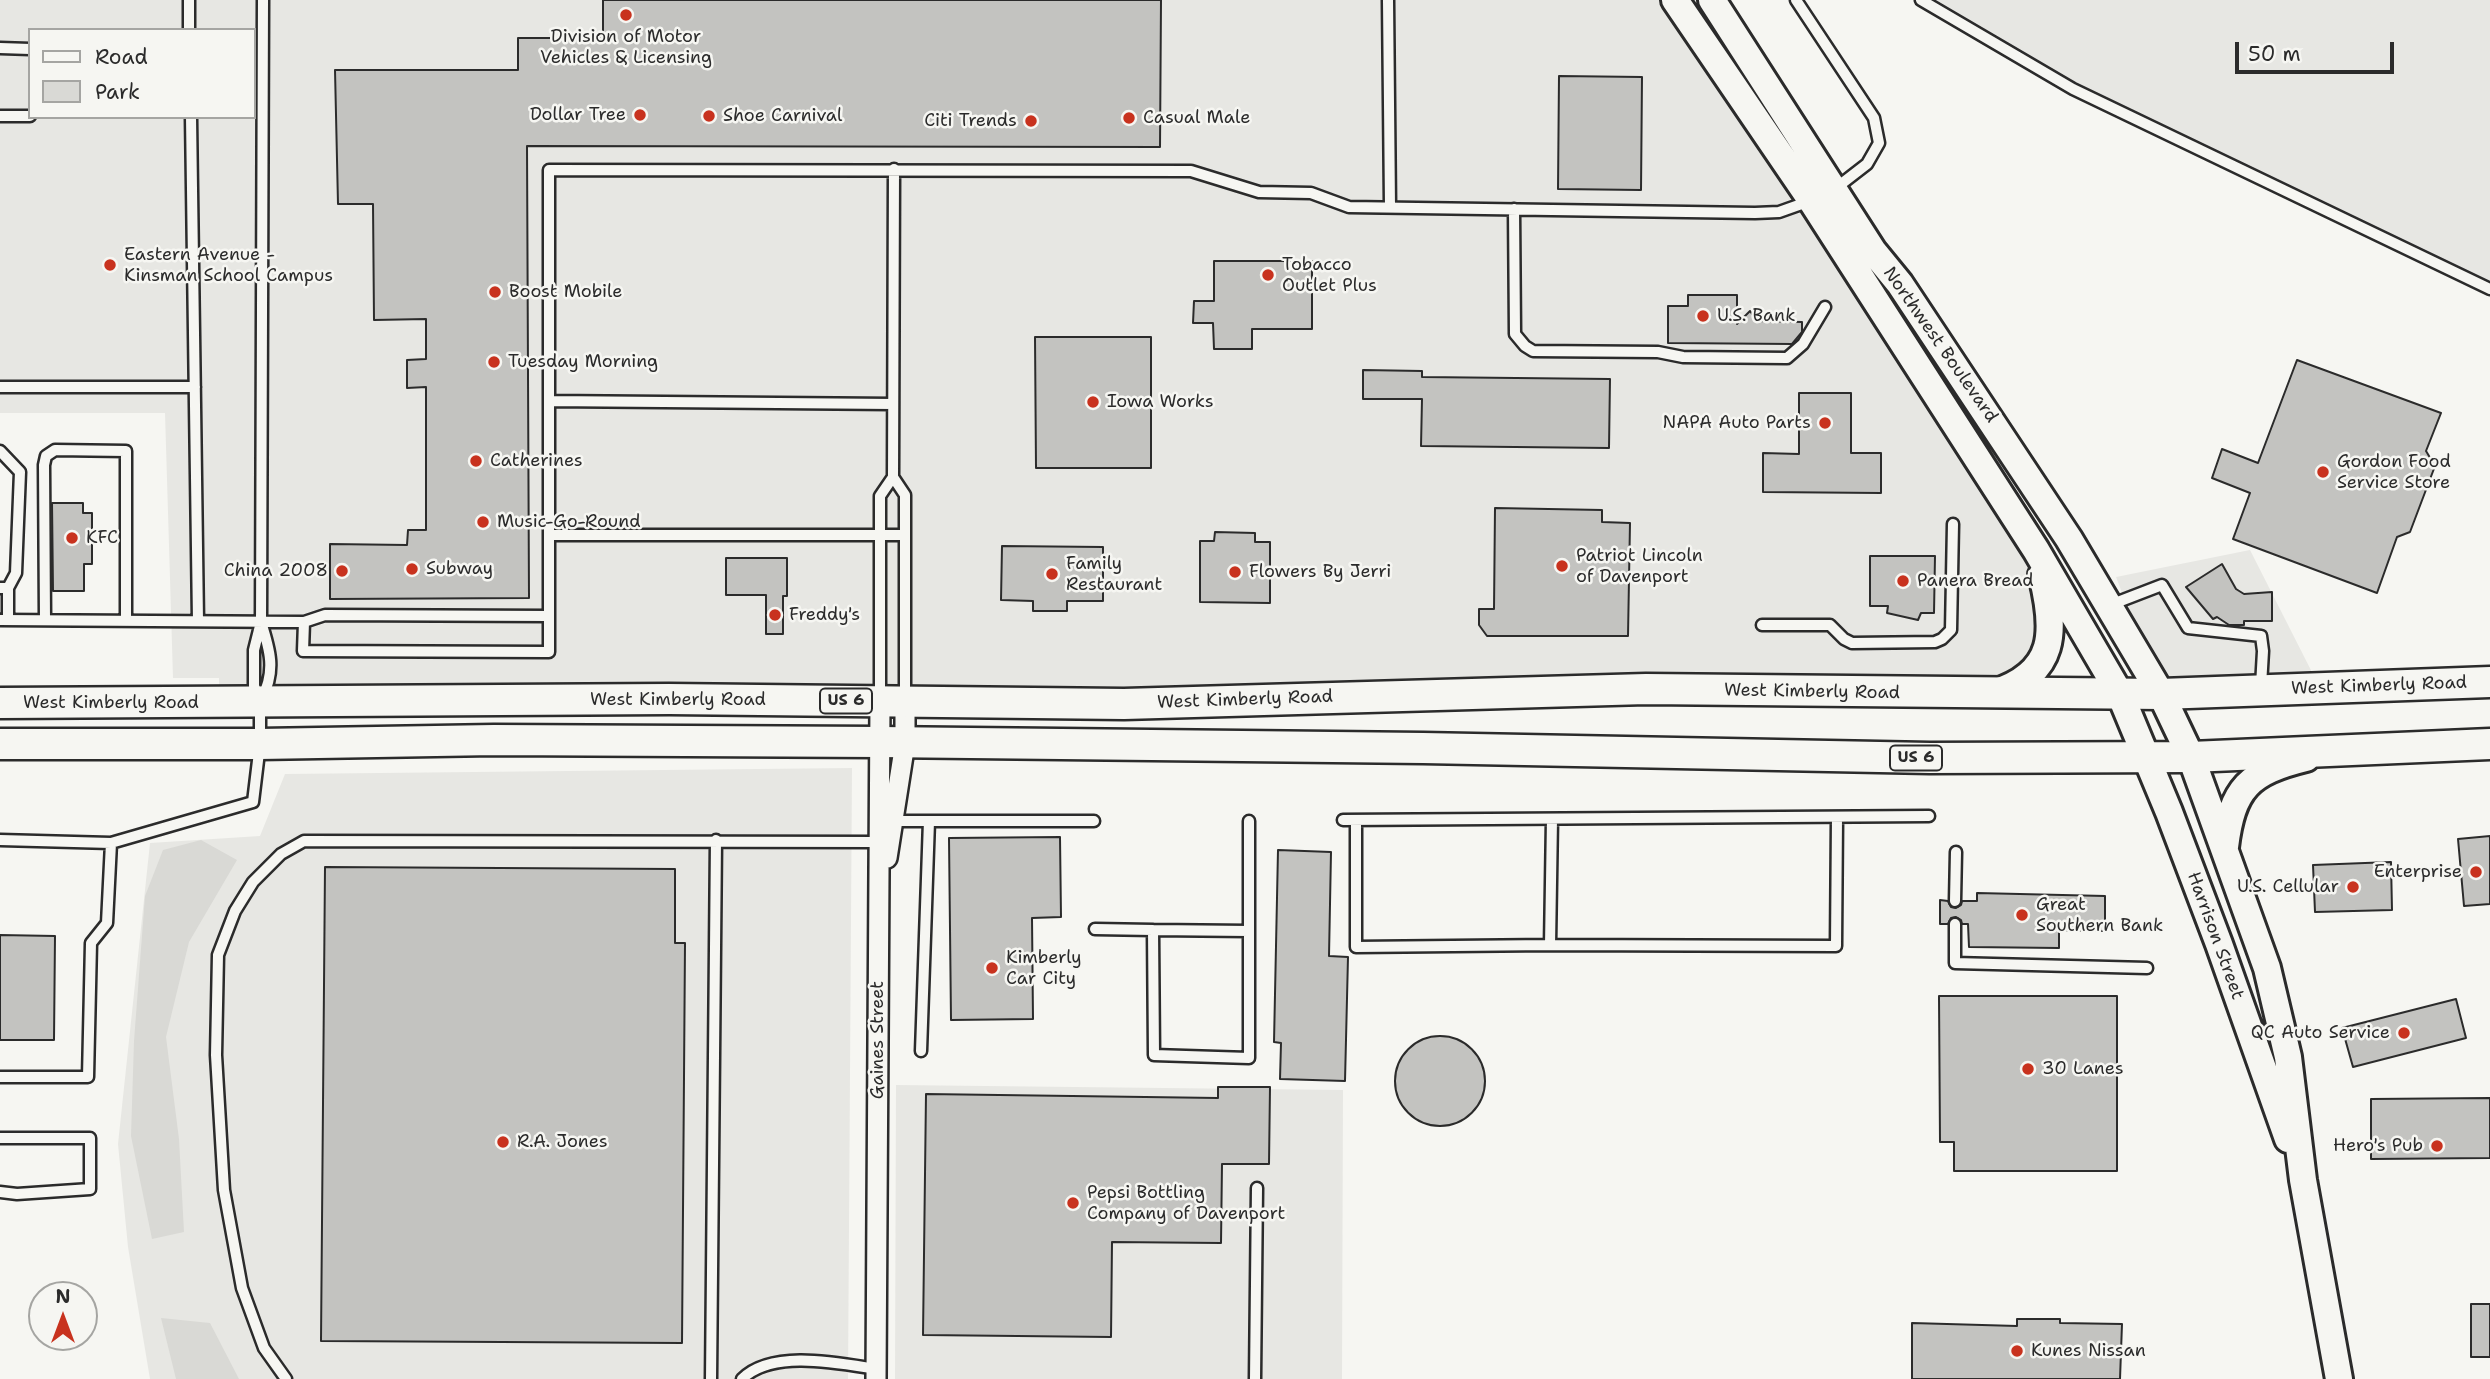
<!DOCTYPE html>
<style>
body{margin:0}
#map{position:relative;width:2490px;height:1379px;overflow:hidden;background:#f6f6f2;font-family:"Shantell Sans",sans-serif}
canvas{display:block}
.legend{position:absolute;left:28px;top:28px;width:228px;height:91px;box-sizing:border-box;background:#f6f6f2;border:2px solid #a5a5a2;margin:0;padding:9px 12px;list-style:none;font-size:21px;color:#2b2b2b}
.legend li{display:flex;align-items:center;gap:14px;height:35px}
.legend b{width:35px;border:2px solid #a5a5a2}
.north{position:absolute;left:28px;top:1281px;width:70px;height:70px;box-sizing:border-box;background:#f6f6f2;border:2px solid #a5a5a2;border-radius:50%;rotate:0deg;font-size:19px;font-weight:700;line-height:28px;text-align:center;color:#2b2b2b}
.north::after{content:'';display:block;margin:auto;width:24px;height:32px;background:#c8321e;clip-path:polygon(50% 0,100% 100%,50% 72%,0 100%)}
.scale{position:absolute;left:2235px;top:42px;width:159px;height:32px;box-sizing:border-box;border:4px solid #2b2b2b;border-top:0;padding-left:9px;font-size:21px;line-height:24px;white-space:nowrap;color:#2b2b2b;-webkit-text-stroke:5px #f6f6f2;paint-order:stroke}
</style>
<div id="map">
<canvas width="2490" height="1379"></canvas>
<ul class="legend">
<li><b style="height:9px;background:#f6f6f2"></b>Road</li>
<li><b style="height:19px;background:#d9d9d5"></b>Park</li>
</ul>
<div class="north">N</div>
<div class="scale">50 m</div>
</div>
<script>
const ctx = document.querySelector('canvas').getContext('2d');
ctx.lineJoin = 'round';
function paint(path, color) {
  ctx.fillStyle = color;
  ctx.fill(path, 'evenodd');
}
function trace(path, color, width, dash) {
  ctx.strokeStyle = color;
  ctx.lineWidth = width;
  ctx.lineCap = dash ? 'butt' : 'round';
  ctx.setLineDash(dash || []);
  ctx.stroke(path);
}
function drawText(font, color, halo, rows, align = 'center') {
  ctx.font = font + ' "Shantell Sans",sans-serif';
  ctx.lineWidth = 5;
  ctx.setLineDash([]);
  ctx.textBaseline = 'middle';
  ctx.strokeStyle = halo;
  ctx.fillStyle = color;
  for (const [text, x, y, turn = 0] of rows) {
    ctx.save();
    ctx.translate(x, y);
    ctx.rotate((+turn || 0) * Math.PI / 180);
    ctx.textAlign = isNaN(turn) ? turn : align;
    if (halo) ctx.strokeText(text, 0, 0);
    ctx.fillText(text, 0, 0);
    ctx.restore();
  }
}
paint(new Path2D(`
 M0 0H1703L2036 550 2049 610 2021 682 219 703V678H173L165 413H0ZM30 30H254V117H30Z
 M1921 0H2490V286L2131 116Z
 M2250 550 2320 688 2161 694 2116 577Z
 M852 768 848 1379H150L128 1247 118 1144 150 843 260 836 285 774Z
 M896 1085 1343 1090 1342 1379H895Z`), '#e7e7e3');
paint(new Path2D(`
 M201 840 237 860 189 942 166 1037 179 1139 184 1232 152 1239 131 1136 134 1041 145 896 163 850Z
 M161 1318 210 1323 239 1379H176Z`), '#d9d9d5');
const building = new Path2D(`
 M603 0H1161L1160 147 527 146 529 598 330 599V544L407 545 408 530H426V387L407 388V360L426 359V319L374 320 373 204H338L335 70H518V38H603Z
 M1559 76 1642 77 1641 190 1558 189Z
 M1214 261H1312V329H1252V349H1214L1213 323H1193L1194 301H1214Z
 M1688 295H1737V324L1750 311 1757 321 1802 322V332L1792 344 1668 343V306H1688Z
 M1035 337H1151V468H1036Z
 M2297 360 2441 413 2426 451 2435 466 2410 532 2397 537 2377 593 2233 539 2250 493 2212 478 2222 449 2258 463Z
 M1363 370 1422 371V377L1610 379 1609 448 1421 446 1422 399H1363Z
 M1799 393H1851V453H1881V493L1763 492V453L1799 454Z
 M52 503H83V513H92V564H84V591H53Z
 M1495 508 1602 510V522L1630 523 1628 636H1487L1479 625V609H1494Z
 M1215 532 1255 533V542H1270V603L1200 602V541H1214Z
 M1002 546 1103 547V601H1067V611H1033V601L1001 600Z
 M1870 556H1935L1934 613H1921L1918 620 1887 613 1888 606H1870Z
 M726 558H787V596H783V634H766V595H726Z
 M2222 564 2236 589 2244 594 2272 592V621H2244V625H2229L2217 617 2213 619 2186 587Z
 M2490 836V904L2464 906 2458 839Z
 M1060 837 1061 917 1032 918 1033 1019 951 1020 949 838Z
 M1278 850 1331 852 1329 956 1348 957 1345 1081 1280 1079 1281 1043 1274 1042Z
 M2391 862 2392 910 2315 912 2313 865Z
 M325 867 675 869V943H685L682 1343 321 1341Z
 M1977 893 2105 896V931L2059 930V948L1969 947 1968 924H1962L1961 920 1956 917 1951 918 1948 924H1940V900L1948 901 1951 907 1956 908 1961 905 1962 901H1977Z
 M0 935 55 936 54 1040H0Z
 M1939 996H2117V1171H1954V1142H1940Z
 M2456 999 2466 1038 2353 1067 2342 1028Z
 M1395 1081a45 45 0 1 1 90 0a45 45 0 1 1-90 0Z
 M1218 1087H1270L1269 1164H1222L1221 1243 1112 1242 1111 1337 923 1335 926 1094 1218 1098Z
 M2490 1098V1158L2371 1159V1099Z
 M2471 1304H2490V1357H2471Z
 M2017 1319H2060V1323L2122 1324 2120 1379H1912V1323L2017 1326Z`);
paint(building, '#c3c3c0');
trace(building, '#2b2b2b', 2);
const service = new Path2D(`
 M189 0V30
 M1388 0 1390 206
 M1796 0 1874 118 1879 143 1867 164 1836 188
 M1921 0 2073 89 2490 289
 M0 48 30 49
 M0 116H30
 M191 117 198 621
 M894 169 893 477 905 495V698
 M1514 209 1515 334 1525 346 1533 351 1658 352 1683 357 1787 358 1803 344 1825 307
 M0 387H195
 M549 401 893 404
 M0 451 20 472 16 573 8 588
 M549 535H905
 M0 588H8V620
 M2110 605 2162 585 2188 628 2261 636 2263 651 2261 686
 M0 620 304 622 325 615 549 616
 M45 620 44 465 46 456 55 450 126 451V621
 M261 622C270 650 276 671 262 698
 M304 622 303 651 549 652V170L1191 171 1259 192 1311 193 1349 207 1755 213 1779 212 1810 201
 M1762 625H1830L1844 639 1852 643 1935 642 1942 639 1951 630 1953 524
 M880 700V496L893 477
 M1552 819 1550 945 1836 946 1837 818
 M1343 820 1929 816
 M1356 820V947L1550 945
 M890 821H1094
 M1249 821V1058L1154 1055 1153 930 1249 931
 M0 840 111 843 253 802 260 744V703L254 686V650L261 622 263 0
 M1955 901 1956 852
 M1955 924V963L2147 968
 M1095 929 1153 930
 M921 1051 929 821
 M0 1077H88L91 943 107 923 111 843
 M0 1138H90V1189L17 1194 0 1192
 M286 1379 264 1348 242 1288 224 1190 216 1055 218 955 235 911 253 882 281 854 304 841 880 842
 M711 1379 716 840
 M742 1379C772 1349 838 1363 876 1369
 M1255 1379 1257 1188`);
const minor = new Path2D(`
 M887 858 905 743V702
 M876 1379 880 702`);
const secondary = new Path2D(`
 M1675 0 1811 200 2036 550 2120 694 2169 812 2219 944 2288 1139
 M1712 0 1873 251 1900 284 2069 539 2161 694 2191 757 2267 968 2288 1057 2303 1180 2339 1379
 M1994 693C2057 673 2056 631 2042 575
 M2225 847C2232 788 2249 772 2306 758`);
const primary = new Path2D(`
 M0 703 669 699 1124 704 1646 689 2161 694 2490 682
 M0 744H260L494 740 880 742 1423 748 1930 758 2191 757 2490 744`);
trace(service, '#2b2b2b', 15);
trace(minor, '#2b2b2b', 24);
trace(secondary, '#2b2b2b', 32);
trace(primary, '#2b2b2b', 35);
trace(service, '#f6f6f2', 10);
trace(minor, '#f6f6f2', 19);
trace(secondary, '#f6f6f2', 26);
trace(primary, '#f6f6f2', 30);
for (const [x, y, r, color] of [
 [626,15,7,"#c8321e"],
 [640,115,7,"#c8321e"],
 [709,116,7,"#c8321e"],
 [1129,118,7,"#c8321e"],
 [1031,121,7,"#c8321e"],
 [110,265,7,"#c8321e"],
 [1268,275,7,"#c8321e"],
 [495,292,7,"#c8321e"],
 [1703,316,7,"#c8321e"],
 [494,362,7,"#c8321e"],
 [1093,402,7,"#c8321e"],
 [1825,423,7,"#c8321e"],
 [476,461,7,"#c8321e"],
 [2323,472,7,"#c8321e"],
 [483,522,7,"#c8321e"],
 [72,538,7,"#c8321e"],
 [1562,566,7,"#c8321e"],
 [412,569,7,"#c8321e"],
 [342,571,7,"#c8321e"],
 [1235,572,7,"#c8321e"],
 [1052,574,7,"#c8321e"],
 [1903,581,7,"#c8321e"],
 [775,615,7,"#c8321e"],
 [2476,872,7,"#c8321e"],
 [2353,887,7,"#c8321e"],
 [2022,915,7,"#c8321e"],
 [992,968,7,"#c8321e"],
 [2404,1033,7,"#c8321e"],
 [2028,1069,7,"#c8321e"],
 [503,1142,7,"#c8321e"],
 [2437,1146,7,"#c8321e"],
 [1073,1203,7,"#c8321e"],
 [2017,1351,7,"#c8321e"]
]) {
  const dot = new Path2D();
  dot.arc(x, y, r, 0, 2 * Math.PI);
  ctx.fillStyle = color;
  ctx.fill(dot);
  trace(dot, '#f6f6f2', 2.5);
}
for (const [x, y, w] of [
 [846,701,52],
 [1916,758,52]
]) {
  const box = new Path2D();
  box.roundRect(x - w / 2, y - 12.5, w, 25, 5);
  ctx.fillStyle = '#f6f6f2';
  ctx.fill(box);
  trace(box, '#2b2b2b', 2);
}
drawText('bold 16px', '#2b2b2b', null, [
 ["US 6",846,701],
 ["US 6",1916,758]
]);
drawText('18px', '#2b2b2b', '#f6f6f2', [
 ["Division of Motor",626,37,"center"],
 ["Vehicles & Licensing",626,58,"center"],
 ["Dollar Tree",626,115,"right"],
 ["Shoe Carnival",723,116],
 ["Casual Male",1143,118],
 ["Citi Trends",1017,121,"right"],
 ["Eastern Avenue -",124,255],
 ["Kinsman School Campus",124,276],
 ["Tobacco",1282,265],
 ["Outlet Plus",1282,286],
 ["Boost Mobile",509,292],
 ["U.S. Bank",1717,316],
 ["Tuesday Morning",508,362],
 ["Iowa Works",1107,402],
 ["NAPA Auto Parts",1811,423,"right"],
 ["Catherines",490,461],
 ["Gordon Food",2337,462],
 ["Service Store",2337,483],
 ["Music-Go-Round",497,522],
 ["KFC",86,538],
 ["Patriot Lincoln",1576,556],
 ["of Davenport",1576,577],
 ["Family",1066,564],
 ["Restaurant",1066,585],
 ["Subway",426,569],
 ["China 2008",328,571,"right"],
 ["Flowers By Jerri",1249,572],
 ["Panera Bread",1917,581],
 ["Freddy's",789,615],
 ["Enterprise",2462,872,"right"],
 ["U.S. Cellular",2339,887,"right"],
 ["Great",2036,905],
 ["Southern Bank",2036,926],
 ["Kimberly",1006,958],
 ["Car City",1006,979],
 ["QC Auto Service",2390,1033,"right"],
 ["30 Lanes",2042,1069],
 ["R.A. Jones",517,1142],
 ["Hero's Pub",2423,1146,"right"],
 ["Pepsi Bottling",1087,1193],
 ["Company of Davenport",1087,1214],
 ["Kunes Nissan",2031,1351]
], 'left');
drawText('18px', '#2b2b2b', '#f6f6f2', [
 ["Northwest Boulevard",1940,345,55],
 ["West Kimberly Road",2379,686,-2],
 ["West Kimberly Road",1812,692,1],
 ["West Kimberly Road",678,700],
 ["West Kimberly Road",1245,700,-2],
 ["West Kimberly Road",111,703],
 ["Harrison Street",2215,936,70],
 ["Gaines Street",878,1040,-90]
]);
</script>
